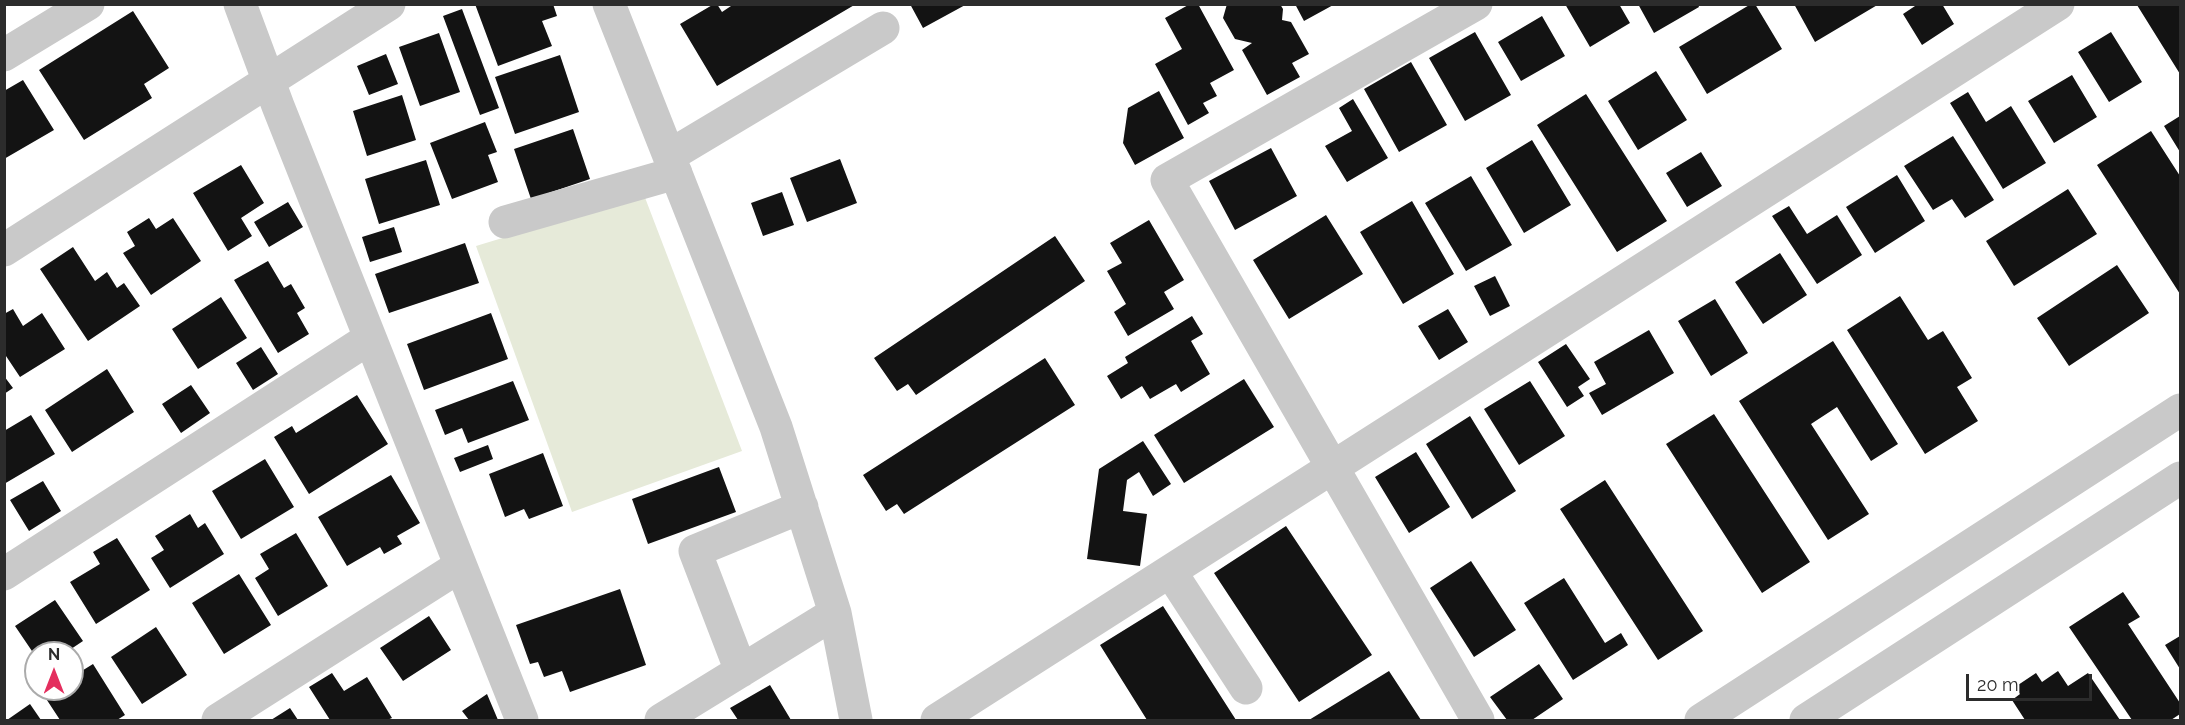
<!DOCTYPE html>
<style>
body{margin:0}
#map{position:relative;width:2185px;height:725px;overflow:hidden;background:#fff;font-family:Raleway,sans-serif}
canvas{display:block}
.frame{position:absolute;inset:0;border:6px solid #2c2c2c;pointer-events:none}
.north{position:absolute;left:24px;top:641px;width:60px;height:60px;box-sizing:border-box;background:#fff;border:2px solid #ababab;border-radius:50%;rotate:0deg;font-size:16px;font-weight:700;line-height:24px;text-align:center;color:#2c2c2c}
.north::after{content:'';display:block;margin:auto;width:21px;height:27px;background:#e42e5e;clip-path:polygon(50% 0,100% 100%,50% 72%,0 100%)}
.scale{position:absolute;left:1966px;top:674px;width:126px;height:27px;box-sizing:border-box;border:3px solid #2c2c2c;border-top:0;padding-left:8px;font-size:18px;line-height:21px;white-space:nowrap;color:#2c2c2c;-webkit-text-stroke:4px #fff;paint-order:stroke}
</style>
<div id="map">
<canvas width="2185" height="725"></canvas>
<div class="frame"></div>
<div class="north">N</div>
<div class="scale">20 m</div>
</div>
<script>
const ctx = document.querySelector('canvas').getContext('2d');
ctx.lineJoin = 'round';
function paint(path, color) {
  ctx.fillStyle = color;
  ctx.fill(path, 'evenodd');
}
function trace(path, color, width, dash) {
  ctx.strokeStyle = color;
  ctx.lineWidth = width;
  ctx.lineCap = dash ? 'butt' : 'round';
  ctx.setLineDash(dash || []);
  ctx.stroke(path);
}
paint(new Path2D(`
 M644 195 742 451 572 512 476 246Z`), '#e6ead9');
paint(new Path2D(`
 M475 4H553L557 16 542 21 552 46 498 66Z
 M714 4H717L722 12 734 4H856L717 86 680 24Z
 M910 4H967L923 28Z
 M1190 4H1198L1234 70 1210 83 1217 96 1203 103 1209 113 1188 125 1155 64 1182 49 1165 18Z
 M1227 4H1280L1283 9 1282 20 1291 22 1309 54 1292 63 1300 77 1267 95 1242 50 1252 43 1235 39 1223 18Z
 M1295 4H1335L1304 21Z
 M1565 4H1619L1630 23 1590 47Z
 M1638 4H1698L1699 7 1654 33Z
 M1751 4H1755L1782 49 1707 94 1679 47Z
 M1794 4H1879L1815 42Z
 M1918 4H1942L1954 24 1922 45 1903 14Z
 M2137 5H2180V74Z
 M462 9 499 108 480 115 443 16Z
 M133 11 169 68 144 84 152 98 84 140 39 70Z
 M1542 16 1565 56 1521 81 1498 42Z
 M1475 32 1511 95 1465 121 1429 58Z
 M2111 32 2142 82 2109 102 2078 52Z
 M439 33 460 92 420 106 399 47Z
 M386 54 398 84 369 95 357 66Z
 M560 55 579 112 515 134 495 77Z
 M1411 62 1447 125 1399 152 1364 89Z
 M1656 71 1687 120 1638 150 1608 101Z
 M2072 75 2097 117 2054 143 2028 101Z
 M23 80 54 130 4 159V91Z
 M1159 91 1184 138 1135 165 1123 143 1128 108Z
 M1968 92 1986 122 2011 106 2046 163 2003 189 1950 103Z
 M1586 94 1667 221 1617 252 1537 125Z
 M402 95 416 140 367 156 353 111Z
 M1353 99 1388 158 1347 182 1325 146 1352 131 1339 108Z
 M2180 116V152L2164 126Z
 M485 122 497 152 488 155 498 182 452 199 430 143Z
 M573 129 590 179 531 199 514 149Z
 M2151 131 2180 176V294L2097 165Z
 M1953 136 1994 200 1965 218 1952 199 1933 210 1904 166Z
 M1532 140 1571 205 1524 233 1486 168Z
 M1271 148 1297 196 1235 230 1209 181Z
 M1701 152 1722 186 1687 207 1666 173Z
 M840 159 857 203 807 222 790 178Z
 M426 160 440 205 379 224 365 179Z
 M241 165 264 203 241 218 252 236 228 251 193 193Z
 M1897 175 1925 221 1875 253 1846 207Z
 M1471 176 1512 245 1466 271 1425 203Z
 M2068 189 2097 234 2014 286 1986 241Z
 M782 192 794 225 763 236 751 203Z
 M1412 201 1454 274 1403 304 1360 232Z
 M288 202 303 227 269 247 254 222Z
 M1789 206 1807 234 1837 215 1862 255 1817 284 1772 216Z
 M1326 215 1363 274 1289 319 1253 260Z
 M149 218 156 229 173 218 201 261 151 295 123 253 135 246 127 232Z
 M1149 220 1184 280 1164 292 1174 309 1128 336 1114 312 1126 304 1107 271 1122 263 1110 243Z
 M394 227 402 252 370 262 362 237Z
 M1055 236 1085 281 916 395 908 384 897 391 874 358Z
 M465 243 479 283 389 313 375 274Z
 M73 247 95 281 107 272 117 288 124 283 140 306 88 341 40 269Z
 M1780 253 1807 295 1763 324 1735 282Z
 M268 261 284 288 291 284 305 308 297 313 309 334 278 353 234 280Z
 M2117 265 2149 313 2069 366 2037 318Z
 M1495 276 1510 306 1490 316 1474 286Z
 M1900 296 1928 340 1943 331 1972 378 1957 387 1978 421 1925 454 1847 330Z
 M221 297 247 338 198 369 172 329Z
 M1715 299 1748 353 1711 376 1678 321Z
 M13 309 23 326 42 313 65 349 20 377 4 353V314Z
 M1448 309 1468 342 1439 360 1418 326Z
 M491 313 508 359 424 390 407 344Z
 M1192 316 1203 334 1191 341 1210 374 1181 392 1176 384 1150 399 1142 386 1121 399 1107 376 1128 363 1125 357Z
 M1649 330 1674 373 1602 415 1589 393 1606 384 1594 362Z
 M1833 341 1898 444 1871 461 1837 407 1811 424 1869 514 1828 540 1739 401Z
 M1566 344 1590 379 1578 387 1584 396 1567 407 1538 362Z
 M261 347 278 374 253 390 236 363Z
 M1045 358 1075 405 904 514 897 504 886 511 863 475Z
 M107 369 134 412 72 452 45 410Z
 M4 376 13 388 4 394Z
 M1244 379 1274 427 1184 483 1154 435Z
 M513 381 529 420 468 443 462 428 445 435 435 410Z
 M1530 381 1565 436 1519 465 1484 409Z
 M191 385 210 413 181 433 162 404Z
 M357 395 388 444 309 494 274 437 292 426 296 433Z
 M1714 414 1810 562 1762 593 1666 444Z
 M31 415 55 454 4 484V431Z
 M1470 416 1516 491 1472 519 1426 444Z
 M1143 441 1171 484 1153 496 1139 472 1127 480 1123 511 1147 514 1140 566 1087 559 1099 469Z
 M488 445 493 459 460 472 454 458Z
 M1416 452 1450 507 1409 533 1375 477Z
 M543 453 563 506 529 519 524 509 505 517 489 474Z
 M265 459 294 507 241 539 212 491Z
 M719 467 736 512 648 544 632 499Z
 M391 475 420 523 397 536 402 544 384 554 380 547 347 566 318 517Z
 M1605 480 1703 631 1658 660 1560 509Z
 M43 481 61 511 29 531 10 500Z
 M190 514 198 528 205 523 224 554 170 588 151 558 164 550 155 536Z
 M1286 526 1372 655 1299 702 1214 573Z
 M296 533 328 586 278 616 255 578 269 569 260 554Z
 M117 538 150 590 96 624 70 582 100 564 93 552Z
 M1471 561 1516 630 1474 657 1430 588Z
 M239 574 271 625 224 654 192 603Z
 M1564 578 1605 643 1621 633 1628 645 1573 680 1524 603Z
 M620 589 646 665 570 692 562 671 544 677 538 662 530 664 516 625Z
 M2123 592 2140 617 2128 624 2180 703V714L2171 720H2132L2069 627Z
 M55 600 83 641 65 653H36V657L15 626Z
 M1163 606 1236 720H1147L1100 645Z
 M429 616 451 650 403 681 380 648Z
 M156 627 187 675 142 704 111 657Z
 M2180 636V669L2165 645Z
 M93 664 125 715 117 720H60L43 694 51 689H72V677Z
 M1539 664 1563 699 1532 720H1507L1490 697Z
 M1389 671 1421 720H1309Z
 M2058 671 2068 686 2088 673 2120 720H2025L2012 700 2020 694 2015 687 2036 673 2042 682Z
 M332 673 344 691 367 677 392 718 387 720H330L309 687Z
 M770 685 791 720H738L730 708Z
 M487 694 498 720H469L462 711Z
 M30 704 41 720H7Z
 M290 708 298 720H271Z`), '#131313');
trace(new Path2D(`
 M240 4 278 106 522 720
 M609 4 776 427 835 613 856 720
 M1476 4 1167 180 1478 720
 M4 55 88 4
 M669 156 883 28
 M505 222 676 173
 M4 250 389 4
 M1170 571 1246 688
 M4 574 370 338
 M741 671 695 551 802 507
 M218 720 460 566
 M661 720 835 613
 M937 720 2058 4
 M1701 720 2180 410
 M1806 720 2180 478`), '#c9c9c9', 33);
</script>
